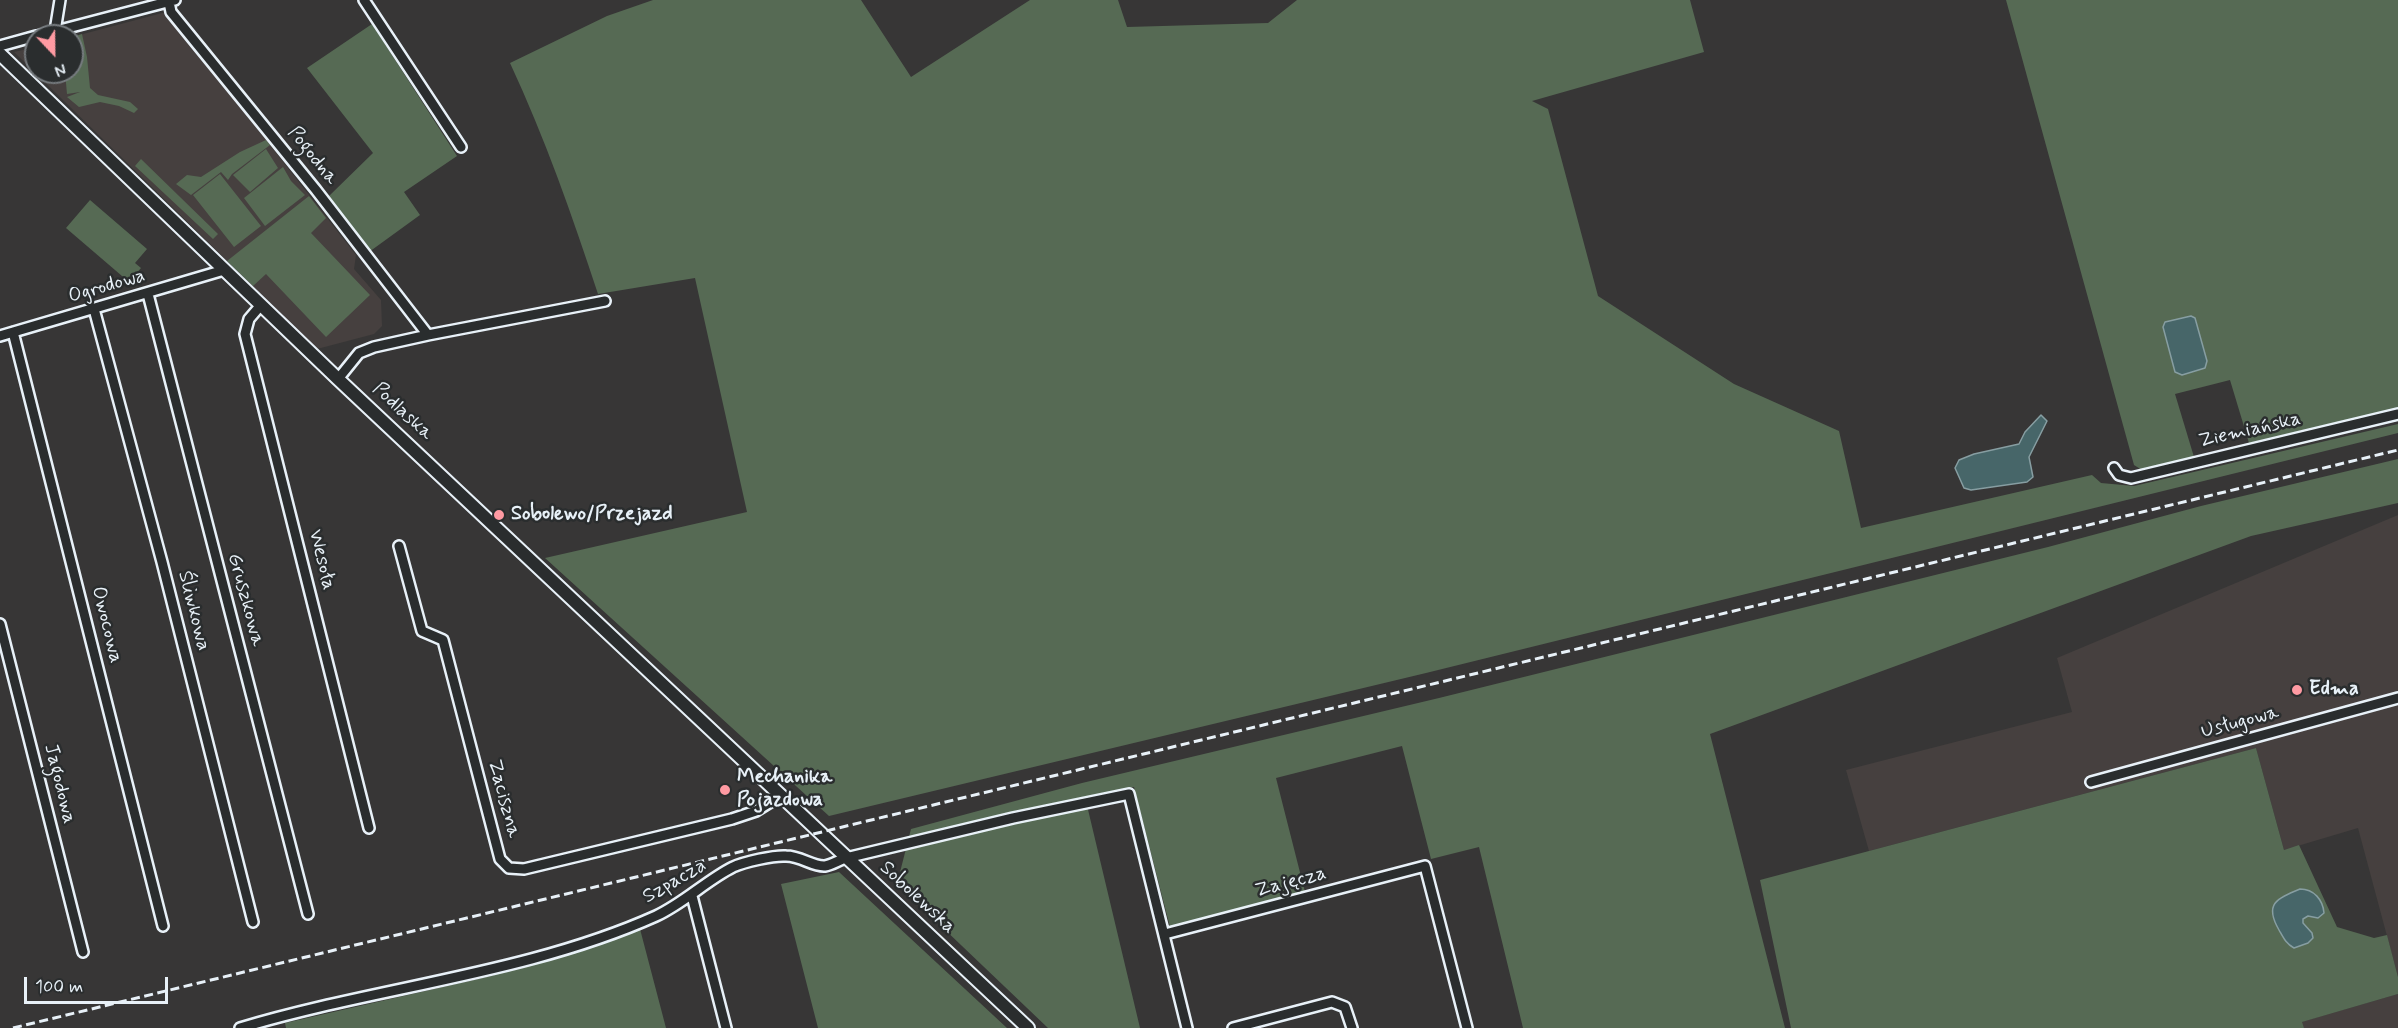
<!DOCTYPE html>
<meta charset="utf-8">
<style>
body{margin:0}
#map{position:relative;width:2398px;height:1028px;overflow:hidden;background:#373636;font-family:Mynerve,sans-serif}
canvas{display:block}
.north{position:absolute;left:24px;top:24px;width:60px;height:60px;box-sizing:border-box;background:#2a2d2e;border:2px solid #767b7f;border-radius:50%;rotate:158deg;font-size:16px;font-weight:700;line-height:24px;text-align:center;color:#e8f1f8}
.north::after{content:'';display:block;margin:auto;width:21px;height:27px;background:#ff9aa2;clip-path:polygon(50% 0,100% 100%,50% 72%,0 100%)}
.scale{position:absolute;left:24px;top:977px;width:144px;height:27px;box-sizing:border-box;border:3px solid #e8f1f8;border-top:0;padding-left:8px;font-size:18px;line-height:21px;white-space:nowrap;color:#e8f1f8;-webkit-text-stroke:4px #2a2d2e;paint-order:stroke}
</style>
<div id="map">
<canvas width="2398" height="1028"></canvas>
<div class="north">N</div>
<div class="scale">100 m</div>
</div>
<script>
const ctx = document.querySelector('canvas').getContext('2d');
ctx.lineJoin = 'round';
function paint(path, color) {
  ctx.fillStyle = color;
  ctx.fill(path, 'evenodd');
}
function trace(path, color, width, dash) {
  ctx.strokeStyle = color;
  ctx.lineWidth = width;
  ctx.lineCap = dash ? 'butt' : 'round';
  ctx.setLineDash(dash || []);
  ctx.stroke(path);
}
function drawText(font, color, halo, rows, align = 'center') {
  ctx.font = font + ' Mynerve,sans-serif';
  ctx.lineWidth = 5;
  ctx.setLineDash([]);
  ctx.textBaseline = 'middle';
  ctx.strokeStyle = halo;
  ctx.fillStyle = color;
  for (const [text, x, y, turn = 0] of rows) {
    ctx.save();
    ctx.translate(x, y);
    ctx.rotate((+turn || 0) * Math.PI / 180);
    ctx.textAlign = isNaN(turn) ? turn : align;
    if (halo) ctx.strokeText(text, 0, 0);
    ctx.fillText(text, 0, 0);
    ctx.restore();
  }
}
paint(new Path2D(`
 M166 12 356 255 354 269 381 300 382 326 374 334 317 349 14 52 36 47V72H72V37Z
 M2398 515V977L2358 828 2284 850 2256 748 1869 851 1846 770 2072 712 2057 658Z
 M2398 994V1028H2304L2301 1022Z`), '#46403f');
paint(new Path2D(`
 M653 0H861L911 77 1030 0H1118L1127 27 1268 23 1297 0H1690L1704 52 1532 101 1548 109 1598 296 1734 384 1839 431 1861 528 2092 475 2101 483 2134 486 2398 424V433L1426 673 829 816 545 558 747 512 695 278 598 294C572 215 545 138 510 63L607 16Z
 M2006 0H2398V408L2249 443 2230 380 2175 394 2194 457 2142 470 2134 465Z
 M372 24 457 156 404 192 420 215 369 252 329 196 373 153 307 68Z
 M82 34 87 57 90 88 98 95 130 102 138 109 134 113 119 106 100 102 79 107 67 97 80 92 67 94 65 72H72V37Z
 M266 140 270 145 232 174 228 180 221 172 191 195 176 184 187 175 201 177 240 152Z
 M266 149 278 168 250 192 233 175Z
 M141 159 218 234 213 239 135 166Z
 M283 167 291 181 305 195 265 226 244 198Z
 M220 174 261 226 234 247 193 195Z
 M309 196 326 218 311 233 370 295 326 337 266 274 253 286 227 261Z
 M90 200 147 249 135 263 141 268 129 282 66 228Z
 M2398 459V503L2251 536 1710 734 1785 1028H1523L1479 847 1431 859 1402 746 1276 778 1305 892 1170 927 1134 787 1085 797 1140 1028H1048L897 884 911 829 1082 783 1439 698 2048 547 2201 506Z
 M2256 748 2284 850 2299 845 2337 927 2374 938 2387 935 2398 977V994L2302 1022 2304 1028H1791L1760 880Z
 M839 872 1007 1028H818L781 884Z
 M640 929 666 1028H286L285 1023 491 976Z`), '#566a54');
const water = new Path2D(`
 M2191 316 2195 318 2207 361 2205 368 2182 375 2175 372 2163 327 2165 322Z
 M2041 415 2047 421 2029 457 2033 477 2027 482 1971 490 1964 488 1955 468 1959 460 1974 454 2019 444 2025 432Z
 M2300 889C2314 889 2323 900 2324 913L2318 918 2308 916 2303 919V923L2312 933 2313 938 2308 943 2294 948C2286 944 2283 937 2279 930 2264 904 2276 899 2300 889Z`);
paint(water, '#476669');
trace(water, '#879ea2', 1.5);
const street = new Path2D(`
 M364 0 461 147
 M169 2 171 12 316 190 428 335
 M55 31 60 0
 M37 36 175 0
 M0 46 36 36
 M148 294 308 914
 M261 305 249 319 245 334 369 828
 M94 309 162 562 253 922
 M13 332 163 926
 M0 336 224 270
 M338 379 359 353 374 347 428 335 605 301
 M2114 468 2119 475 2131 478 2398 414
 M399 546 422 631 443 640 500 859 509 868 524 869 732 819 756 811 780 796
 M0 624 83 952
 M2091 782 2398 698
 M692 896 726 1028
 M1165 934 1425 866 1467 1028
 M240 1028C376 987 527 974 656 916 684 903 707 880 733 867 744 862 774 855 786 856 801 856 813 867 825 866 832 865 839 860 846 858L1013 818 1129 794 1187 1028
 M1233 1028 1332 1002 1345 1007 1352 1028`);
const secondary = new Path2D(`
 M0 54 338 379 1028 1028`);
trace(street, '#e8f1f8', 14);
trace(secondary, '#e8f1f8', 16);
trace(street, '#2a2d2e', 9);
trace(secondary, '#2a2d2e', 12);
trace(new Path2D(`
 M13 1028 2398 450`), '#e8f1f8', 3, [9, 4.5]);
for (const [x, y, r, color] of [
 [499,515,6,"#ff9aa2"],
 [2297,690,6,"#ff9aa2"],
 [725,790,6,"#ff9aa2"]
]) {
  const dot = new Path2D();
  dot.arc(x, y, r, 0, 2 * Math.PI);
  ctx.fillStyle = color;
  ctx.fill(dot);
  trace(dot, '#2a2d2e', 2);
}
drawText('20px', '#e8f1f8', '#2a2d2e', [
 ["Pogodna",312,156,51],
 ["Ogrodowa",107,287,-16],
 ["Podlaska",402,412,43],
 ["Ziemiańska",2250,431,-13],
 ["Wesoła",321,560,76],
 ["Gruszkowa",245,600,75],
 ["Śliwkowa",193,611,76],
 ["Owocowa",106,625,76],
 ["Usługowa",2240,723,-15],
 ["Jagodowa",59,784,76],
 ["Zaciszna",503,799,75],
 ["Szpacza",675,882,-30],
 ["Zajęcza",1291,883,-15],
 ["Sobolewska",917,898,43]
]);
drawText('bold 20px', '#e8f1f8', '#2a2d2e', [
 ["Sobolewo/Przejazd",511,515],
 ["Edma",2309,690],
 ["Mechanika",737,778],
 ["Pojazdowa",737,801]
], 'left');
</script>
